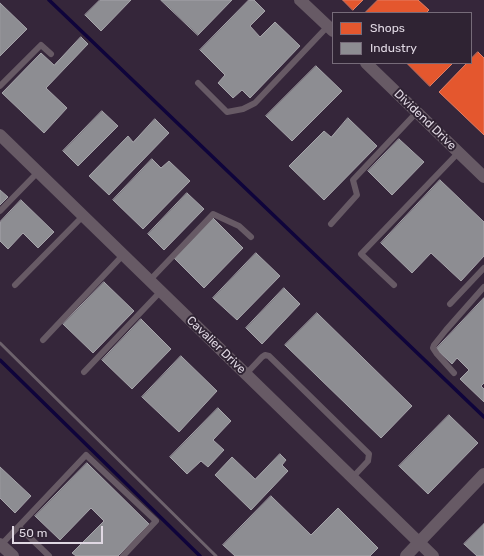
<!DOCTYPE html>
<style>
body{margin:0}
#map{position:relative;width:484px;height:556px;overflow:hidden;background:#2d2630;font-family:Rubik,sans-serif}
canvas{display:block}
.legend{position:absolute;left:332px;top:12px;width:140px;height:52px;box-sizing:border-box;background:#2f2333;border:1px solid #766b79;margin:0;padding:5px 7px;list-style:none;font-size:12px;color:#e0d8e3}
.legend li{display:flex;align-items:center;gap:8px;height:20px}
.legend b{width:20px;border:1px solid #766b79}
.scale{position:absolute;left:12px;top:526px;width:91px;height:18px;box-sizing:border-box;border:2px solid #e0d8e3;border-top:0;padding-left:5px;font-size:12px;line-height:14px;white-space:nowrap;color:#e0d8e3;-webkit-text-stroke:3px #2f2333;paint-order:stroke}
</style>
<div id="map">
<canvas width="484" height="556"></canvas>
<ul class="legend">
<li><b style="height:11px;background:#e4572e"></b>Shops</li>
<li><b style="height:11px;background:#8d8d92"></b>Industry</li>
</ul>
<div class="scale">50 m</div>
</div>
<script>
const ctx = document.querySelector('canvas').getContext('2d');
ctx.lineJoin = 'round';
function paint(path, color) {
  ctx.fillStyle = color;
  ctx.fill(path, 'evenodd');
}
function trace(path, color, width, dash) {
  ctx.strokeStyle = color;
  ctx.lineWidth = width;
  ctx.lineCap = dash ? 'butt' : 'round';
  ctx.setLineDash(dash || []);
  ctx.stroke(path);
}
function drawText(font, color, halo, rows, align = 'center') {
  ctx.font = font + ' Rubik,sans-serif';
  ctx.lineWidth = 4;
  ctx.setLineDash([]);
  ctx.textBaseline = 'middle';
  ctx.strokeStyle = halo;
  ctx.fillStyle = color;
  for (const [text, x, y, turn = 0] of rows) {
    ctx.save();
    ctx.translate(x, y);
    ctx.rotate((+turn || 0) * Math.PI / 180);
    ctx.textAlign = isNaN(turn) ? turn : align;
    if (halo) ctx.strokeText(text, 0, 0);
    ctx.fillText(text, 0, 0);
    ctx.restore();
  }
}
paint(new Path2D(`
 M0 0H484V556H0ZM333 13H471V63H333Z`), '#35263a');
const shops = new Path2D(`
 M343 0H363L353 10Z
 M378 0H418L429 10 426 13H365Z
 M478 52 484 58V135L439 92 467 63H471V59Z
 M407 63H453L430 86Z`);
paint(shops, '#e4572e');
trace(shops, '#e37e64', 1);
const industry = new Path2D(`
 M100 0H131L101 31 85 15Z
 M161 0H232L198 35Z
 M249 0H254L265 11 250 26 260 37 275 22 300 46 250 98 242 90 233 98 218 83 225 75 200 50Z
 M0 3 27 29 0 56Z
 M81 37 88 44 46 88 67 108 44 133 2 93 41 53 54 65Z
 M316 66 342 91 292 141 266 116Z
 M102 111 118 126 78 166 63 151Z
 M348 118 377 146 324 200 289 166 324 131 331 137Z
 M155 119 169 133 109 195 89 176 128 136 133 142Z
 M399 139 424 162 392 195 368 171Z
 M152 159 161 168 169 161 190 181 143 229 113 200Z
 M440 180 484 222V256L461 281 431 253 412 273 381 243Z
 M0 190 8 197 0 205Z
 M187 193 204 209 164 250 148 234Z
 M21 200 54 232 38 248 23 233 8 249 0 241V222Z
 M213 218 243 248 204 288 174 258Z
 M256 253 280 276 237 320 213 298Z
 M104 282 134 311 93 353 63 324Z
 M284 288 300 304 262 344 246 328Z
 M484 298V383L481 386 484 389V402L460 379 469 370 457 358 452 364 436 349Z
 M317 313 412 406 381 438 285 345Z
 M141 319 171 349 132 389 102 360Z
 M181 356 217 391 179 432 142 397Z
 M218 408 231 421 213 440 224 450 208 467 201 461 187 474 170 457Z
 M449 415 478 443 428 494 399 466Z
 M280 454 286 460 282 465 288 471 251 510 215 475 232 457 255 479Z
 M87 463 149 524 118 556H76L72 553 104 521 91 508 60 540 35 516Z
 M0 467 31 496 15 513 0 498Z
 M271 496 311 535 338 508 378 548 370 556H235L223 545Z
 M484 524V556H477L464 544Z`);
paint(industry, '#8d8d92');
trace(industry, '#a6a4aa', 1);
trace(new Path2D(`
 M49 0 484 417
 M0 360 200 556`), '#0f043b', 3.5);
trace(new Path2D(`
 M198 83 227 112 243 109 255 103 328 26
 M0 86 41 45 51 54
 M0 211 38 172
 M331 224 357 195 353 180 417 112
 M150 280 213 214 239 226 251 237
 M15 285 83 216
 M394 285 361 254 459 152
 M450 304 484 268
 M43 340 123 255
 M84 372 161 291
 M454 373 437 354 433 348 434 345 446 330 484 287
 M246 374 262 357 265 355 269 356 369 454 368 461 352 478
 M19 527 49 556
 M1 545 86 455 156 521 123 556`), '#675a65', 6);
trace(new Path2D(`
 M300 0 333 31
 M366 63 484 177
 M0 135 433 556
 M0 544 13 556
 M406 556 484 474`), '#675a65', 12);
trace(new Path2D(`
 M0 343 216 556`), '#6d626c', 3);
drawText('12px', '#e0d8e3', '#2f2333', [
 ["Dividend Drive",425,120,44],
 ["Cavalier Drive",216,345,44]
]);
</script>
